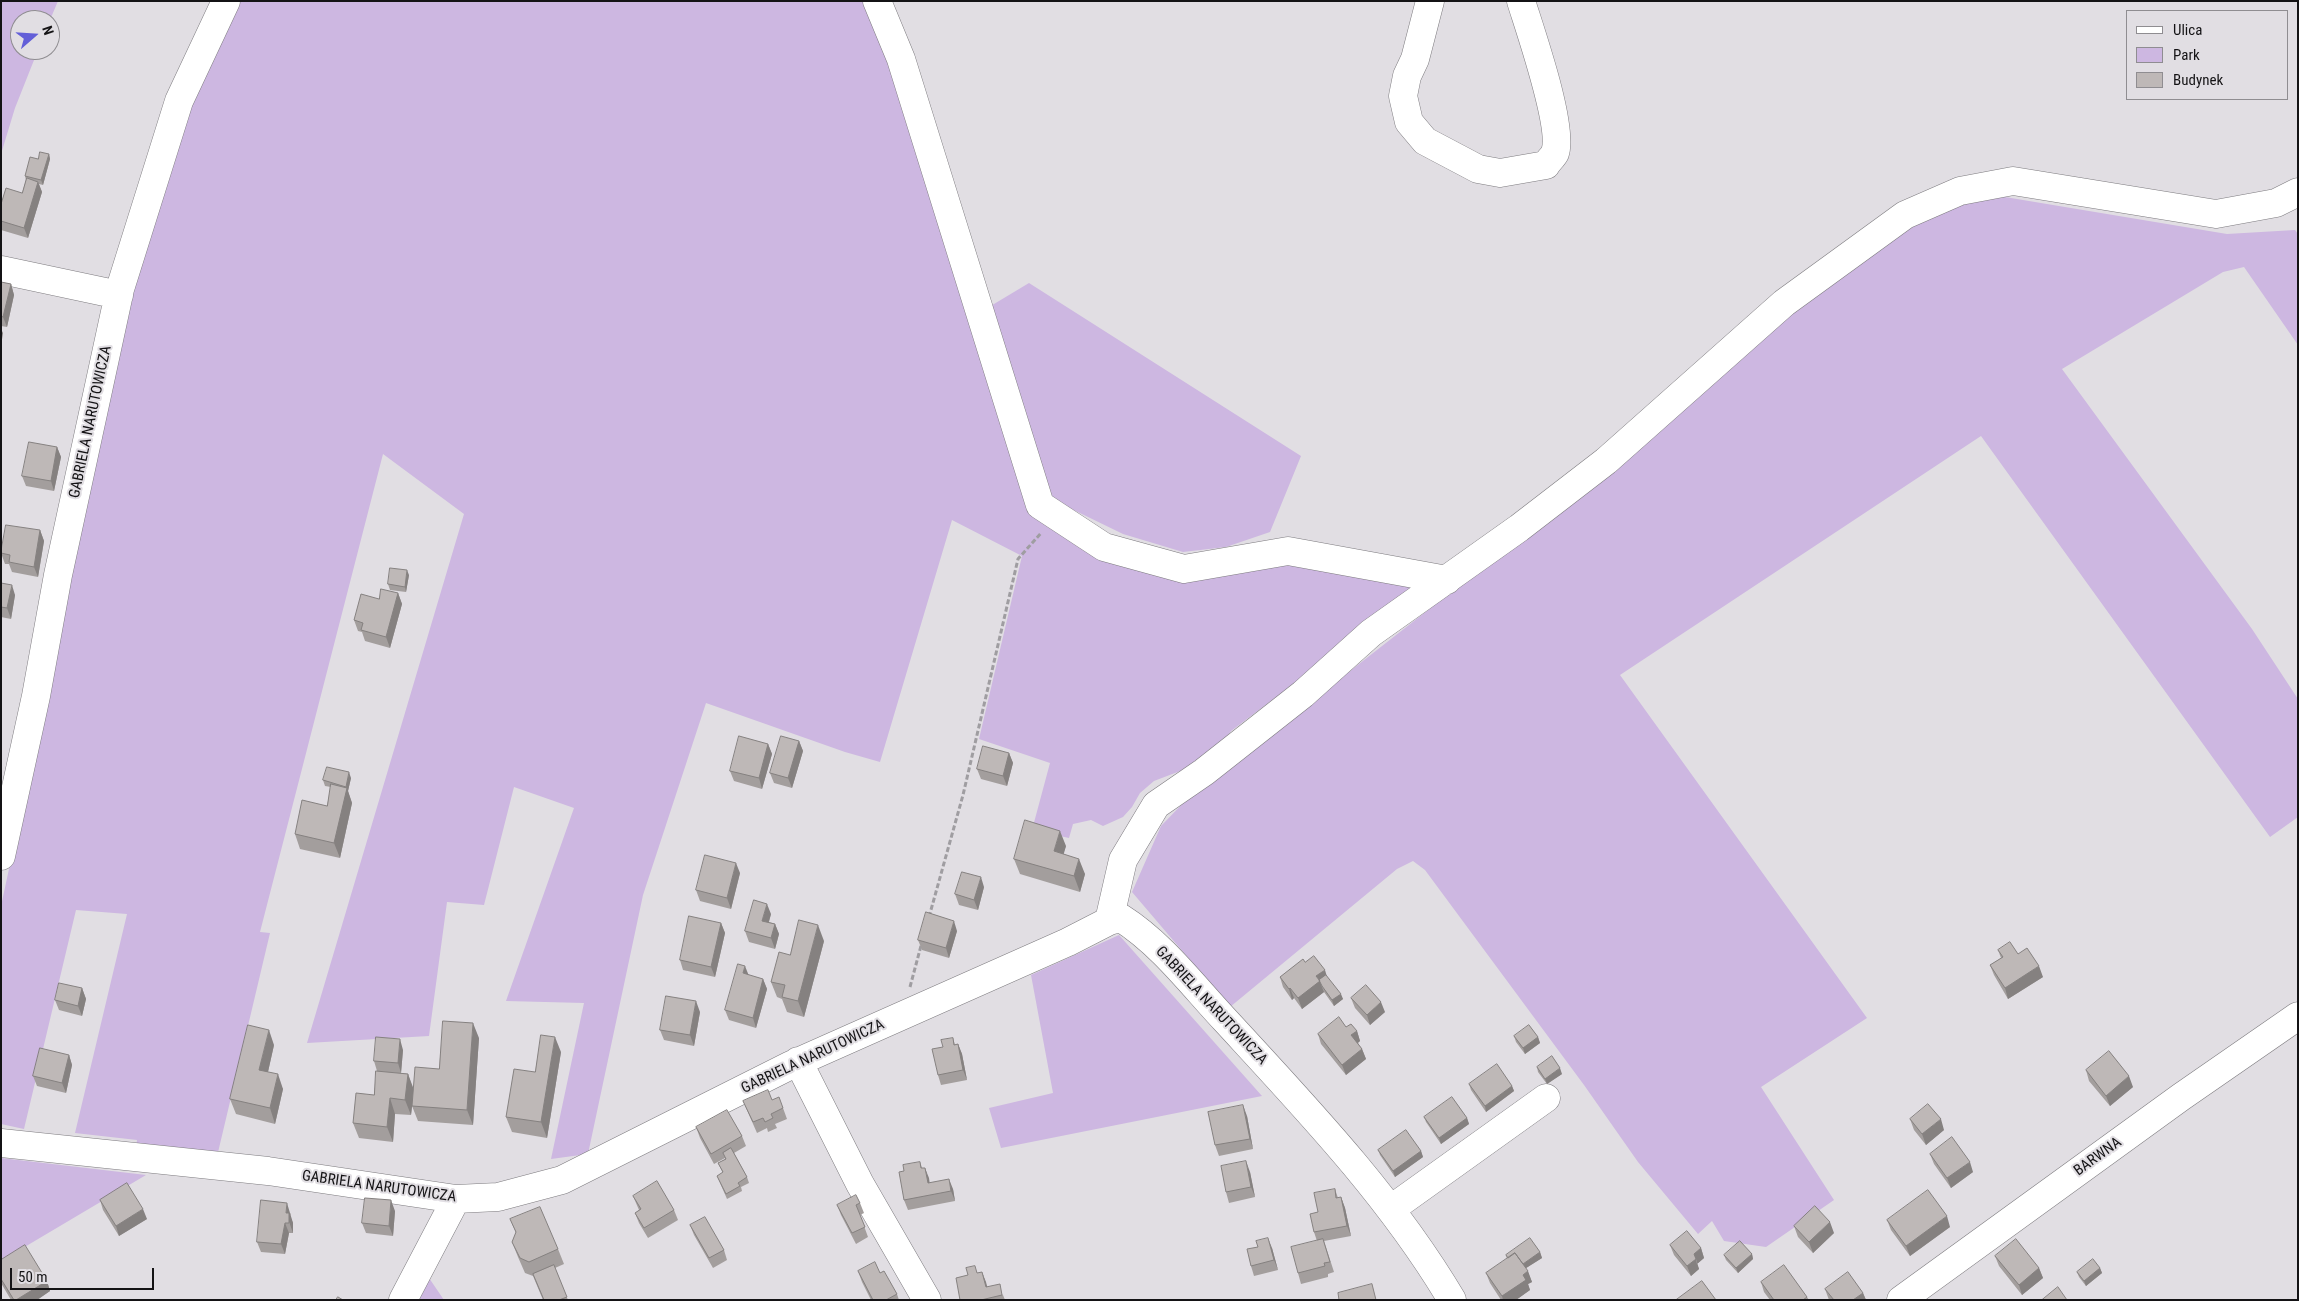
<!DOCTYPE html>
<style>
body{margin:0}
#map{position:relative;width:2299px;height:1301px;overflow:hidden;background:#e1dee3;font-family:"Roboto Condensed",sans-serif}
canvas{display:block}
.frame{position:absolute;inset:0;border:2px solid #141315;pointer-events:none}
.legend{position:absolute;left:2126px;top:10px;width:162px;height:90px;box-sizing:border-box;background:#e1dee3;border:1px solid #8f8d91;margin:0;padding:6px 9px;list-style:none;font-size:15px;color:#141315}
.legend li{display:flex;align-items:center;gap:10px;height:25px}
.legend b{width:25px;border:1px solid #8f8d91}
.north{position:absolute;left:10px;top:10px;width:50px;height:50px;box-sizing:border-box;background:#e1dee3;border:1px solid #8f8d91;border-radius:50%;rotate:71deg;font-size:14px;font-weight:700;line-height:20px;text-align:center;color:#141315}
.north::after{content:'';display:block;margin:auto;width:18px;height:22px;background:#635fd8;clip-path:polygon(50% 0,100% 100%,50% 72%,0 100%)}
.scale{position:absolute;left:10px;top:1268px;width:144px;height:22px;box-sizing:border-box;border:2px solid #141315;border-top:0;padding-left:6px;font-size:15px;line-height:18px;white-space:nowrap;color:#141315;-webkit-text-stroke:4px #e1dee3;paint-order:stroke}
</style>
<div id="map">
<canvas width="2299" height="1301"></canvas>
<div class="frame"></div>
<ul class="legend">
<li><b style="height:6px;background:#fff"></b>Ulica</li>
<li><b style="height:14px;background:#cdb7e1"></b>Park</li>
<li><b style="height:14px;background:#beb8b7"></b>Budynek</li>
</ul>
<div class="north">N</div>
<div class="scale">50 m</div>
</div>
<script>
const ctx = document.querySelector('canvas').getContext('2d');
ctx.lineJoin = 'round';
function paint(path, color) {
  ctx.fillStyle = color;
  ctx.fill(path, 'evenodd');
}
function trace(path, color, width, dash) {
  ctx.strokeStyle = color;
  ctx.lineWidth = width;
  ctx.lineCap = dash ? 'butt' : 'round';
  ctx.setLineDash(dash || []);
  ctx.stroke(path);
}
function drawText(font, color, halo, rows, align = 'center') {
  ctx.font = font + ' "Roboto Condensed",sans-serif';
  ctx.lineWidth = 4;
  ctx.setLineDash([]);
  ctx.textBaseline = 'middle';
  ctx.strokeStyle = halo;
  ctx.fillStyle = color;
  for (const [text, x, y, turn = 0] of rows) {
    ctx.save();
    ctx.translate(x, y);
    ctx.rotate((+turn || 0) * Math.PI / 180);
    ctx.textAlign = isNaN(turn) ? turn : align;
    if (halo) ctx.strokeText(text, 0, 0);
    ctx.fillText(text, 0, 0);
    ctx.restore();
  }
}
paint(new Path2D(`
 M1 1H58L50 20H20V50H38L15 108 1 154Z
 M236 1H867L877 26 1028 499 1156 575 1281 560 1425 585 1231 731 1218 750 1188 768 1154 781 1140 793 1132 807 1123 817 1103 826 1091 820 1073 824 1069 838 1032 830 1050 763 979 739 1022 556 952 520 880 762 845 752 706 703 643 895 588 1154 551 1159 584 1003 506 1001 574 808 514 787 484 905 447 902 429 1036 307 1043 464 514 383 454 260 932 270 933 215 1165 135 1157 137 1140 75 1133 127 914 76 910 24 1129 1 1124V906L54 660 114 356 185 109Z
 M2005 197 2227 234 2295 230 2298 234V345L2244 267 2223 272 2062 369 2252 629 2298 699V817L2270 837 1981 436 1620 675 1867 1018 1761 1087 1834 1200 1766 1247 1724 1241 1712 1221 1698 1234 1638 1162 1584 1085 1425 870 1413 861 1397 869 1230 1007 1132 892 1161 826 1189 797 1469 578 1847 269 1914 219 1976 198Z
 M1029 283 1301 456 1270 532 1226 547 1183 552 1123 534 1051 499 989 307Z
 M1119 935 1262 1096 1001 1148 989 1108 1053 1093 1031 975Z
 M1 1158 146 1175 1 1261Z
 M427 1275 444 1300H412Z`), '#cdb7e1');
const minor = new Path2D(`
 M877 1 901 59 1040 505 1104 547 1184 569 1288 551 1447 580
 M1430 1 1415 59 1407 76 1403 96 1409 122 1425 141 1478 169 1500 173 1546 165C1548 161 1553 157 1555 153 1564 127 1530 30 1521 1
 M1 270 119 295
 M1 856 36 696 58 575 120 289 179 101 226 1
 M1109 921 1123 860 1156 805 1204 772 1303 694 1371 633 1519 528 1606 461 1784 303 1905 215 1960 191 2013 181 2216 214 2276 203 2298 192
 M798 1061 860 1184 927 1300
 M1 1143 268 1171 456 1199 498 1197 562 1180 791 1065 1068 942 1109 921 1121 918C1162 944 1193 986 1226 1021 1307 1109 1391 1197 1452 1300
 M1391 1209 1546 1098
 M403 1300 456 1199
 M1901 1300 2181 1097 2298 1016`);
trace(minor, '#7d7b7f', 29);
trace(new Path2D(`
 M929 917 963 795 1018 559 1041 533
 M910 987 922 942`), '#9f9da1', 3, [5, 2.5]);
trace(minor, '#fff', 28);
paint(new Path2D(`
 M49 154 50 159 43 185 39 184 42 192 28 238 1 230V204L22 193 26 180 25 176 38 159Z
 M1 282 11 284 14 295 7 327 1 326Z
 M57 447 61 457 54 491 26 486 22 476Z
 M40 530 44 541 38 577 12 572 9 564H5L1 553Z
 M409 575 406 592 390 590 388 584Z
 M1 583 15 595 11 619 1 617Z
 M398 593 402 604 390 648 365 641 362 632 358 631 354 620 379 599Z
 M799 741 803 751 792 788 774 783 770 773Z
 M768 744 772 754 762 789 734 781 730 771Z
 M1009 753 1013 763 1007 786 981 779 977 769Z
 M351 778 348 791 352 803 340 858 300 849 295 834 327 806 331 787 325 786 323 780Z
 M1066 846 1063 854 1085 874 1080 892 1020 874 1014 859Z
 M740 873 731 909 700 901 696 890Z
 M984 887 978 910 959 905 955 894Z
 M771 914 769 922 775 924 779 934 775 949 749 942 745 931Z
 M721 923 725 933 715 977 683 970 680 960Z
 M957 931 949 958 922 950 918 940Z
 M824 941 804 1017 787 1012 782 999 777 997 771 982 790 955Z
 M1998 950 2043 977 2008 999 1994 975 1990 965 2001 958Z
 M1305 962 1326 975 1343 999 1334 1006 1324 992 1302 1009 1294 998 1292 1000 1283 987 1280 977Z
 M763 979 767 989 756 1028 729 1020 725 1010Z
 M82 988 86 999 82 1016 59 1010 55 1000Z
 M1351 998 1385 1012 1370 1025 1355 1008Z
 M700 1012 694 1046 664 1040 660 1030Z
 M1346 1027 1357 1031 1360 1041 1358 1043 1362 1049 1366 1059 1346 1075 1321 1044 1318 1034Z
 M1514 1036 1538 1037 1540 1043 1525 1054 1516 1042Z
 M479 1038 473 1125 418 1121 412 1106 413 1098 411 1115 395 1114 393 1142 359 1138 353 1123 374 1095 377 1071 374 1061 403 1050 401 1073 408 1074 413 1089Z
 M953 1038 955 1045 958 1044 962 1054 967 1080 941 1085 938 1075 943 1047Z
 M274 1045 268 1072 283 1089 275 1124 236 1114 230 1099Z
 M561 1052 547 1138 512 1132 506 1117 535 1072Z
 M69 1055 72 1065 66 1093 37 1086 33 1076Z
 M1537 1067 1562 1074 1547 1084 1538 1072Z
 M2086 1070 2133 1087 2110 1106 2089 1081Z
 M1469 1084 1512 1086 1514 1091 1486 1112 1471 1090Z
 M772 1100 783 1108 787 1119 775 1124 777 1128 768 1132 767 1128 757 1133 743 1101Z
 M1247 1116 1253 1149 1219 1156 1215 1145Z
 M1424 1117 1467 1118 1469 1124 1441 1144 1426 1122Z
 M1910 1119 1944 1130 1926 1145 1914 1130Z
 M696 1127 742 1136 746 1146 734 1153 747 1177 749 1183 741 1187 742 1191 727 1199 717 1176 723 1173 718 1163 725 1159V1158L714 1164 700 1138Z
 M1378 1150 1421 1151 1423 1157 1395 1177 1380 1155Z
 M1930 1154 1973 1172 1951 1188 1934 1164Z
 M920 1162 922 1168H925L929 1183 953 1189 955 1201 908 1210 904 1200V1171Z
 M1250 1172 1255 1197 1229 1203 1226 1192Z
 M1335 1189 1338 1198 1341 1197 1345 1208 1351 1236 1324 1241 1334 1272 1328 1274V1277L1301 1284 1298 1273 1317 1241 1314 1232 1318 1212Z
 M633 1196 674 1210 678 1220 648 1238 639 1223 635 1213 639 1210Z
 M100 1200 147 1219 119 1236 103 1210Z
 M860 1203 864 1213 860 1215 868 1237 856 1244 841 1215 837 1205Z
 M395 1211 393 1236 366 1233 362 1223Z
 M291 1213 290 1216 293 1223V1233H289L285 1254 261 1252 257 1242Z
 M510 1219 558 1249 564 1264 555 1268 568 1300H543L533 1276 525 1273 518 1257 512 1242 516 1233Z
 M1887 1220 1950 1227 1910 1256 1891 1230Z
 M690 1225 724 1250 727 1260 713 1268 694 1235Z
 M1794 1226 1834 1233 1813 1253 1798 1237Z
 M1670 1245 1701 1248 1704 1258 1697 1264 1699 1269 1691 1276 1674 1255Z
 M1272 1248 1278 1270 1254 1276 1251 1266Z
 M1540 1252 1542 1258 1526 1268 1532 1282 1528 1284 1530 1290 1516 1300H1501L1490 1283 1486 1273 1507 1259 1506 1255Z
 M1752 1254 1753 1259 1738 1273 1726 1260 1724 1255Z
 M1995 1256 2039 1268 2043 1278 2022 1295 1999 1266Z
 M1 1260 47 1281 50 1291 37 1300H11L1 1283Z
 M2100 1268 2102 1273 2086 1286 2079 1277 2077 1272Z
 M858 1271 880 1273 897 1294 899 1300H871L862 1282Z
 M982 1272 987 1287 1003 1295 1005 1300H960L978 1273Z
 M1761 1282 1807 1297 1809 1300H1770L1764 1292Z
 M1825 1289 1863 1293 1866 1300H1829Z`), '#a39e9d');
paint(new Path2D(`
 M49 154 50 159 43 185 41 180Z
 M38 182 42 192 28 238 24 228Z
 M11 284 14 295 7 327 3 317Z
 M1 329 3 333 1 346Z
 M57 447 61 457 54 491 51 481Z
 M40 530 44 541 38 577 34 567Z
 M407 570 409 575 406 592 405 587Z
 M12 585 15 595 11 619 7 608Z
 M398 593 402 604 390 648 386 637Z
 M799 741 803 751 792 788 788 778Z
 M768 744 772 754 762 789 759 778Z
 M1009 753 1013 763 1007 786 1003 776Z
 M349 772 351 778 348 791 352 803 340 858 334 843 346 789V787Z
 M1060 831 1066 846 1060 867 1054 851Z
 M1079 859 1085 874 1080 892 1074 876Z
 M736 863 740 873 731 909 727 898Z
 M981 877 984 887 978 910 974 900Z
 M767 904 771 914 766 931 762 921Z
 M954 921 957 931 949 958 946 948Z
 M721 923 725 933 715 977 711 967Z
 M775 924 779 934 775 949 771 938Z
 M818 925 824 941 804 1017 798 1001Z
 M745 966 749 976 743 973Z
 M2039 966 2043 977 2008 999 2005 988Z
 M1325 970 1328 980 1321 985 1324 992 1302 1009 1298 998 1316 976Z
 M763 979 767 989 756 1028 753 1018Z
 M82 988 86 999 82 1016 78 1006Z
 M1290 988 1294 998 1292 1000 1289 989Z
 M1341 994 1343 999 1334 1006 1332 1000Z
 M696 1001 700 1012 694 1046 690 1035Z
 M1381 1002 1385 1012 1370 1025 1367 1015Z
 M473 1023 479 1038 473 1125 467 1110Z
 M269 1030 274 1045 265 1085 259 1070Z
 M1357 1031 1360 1041 1355 1045 1351 1035Z
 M555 1037 561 1052 547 1138 541 1122Z
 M1538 1037 1540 1043 1525 1054 1523 1048Z
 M400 1039 403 1050 401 1073 398 1063Z
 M958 1044 962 1054 967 1080 963 1070Z
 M1362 1049 1366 1059 1346 1075 1342 1065Z
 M69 1055 72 1065 66 1093 62 1083Z
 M1560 1068 1562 1074 1547 1084 1545 1079Z
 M278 1074 283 1089 275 1124 270 1108Z
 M408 1074 414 1090 411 1115 405 1100Z
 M2129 1076 2133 1087 2110 1106 2106 1096Z
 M1512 1086 1514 1091 1486 1112 1485 1106Z
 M390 1098 395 1114 393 1142 387 1127Z
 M1243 1105 1247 1116 1253 1149 1250 1139Z
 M1467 1118 1469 1124 1441 1144 1439 1138Z
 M1941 1119 1944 1130 1926 1145 1922 1134Z
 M1421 1151 1423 1157 1395 1177 1393 1171Z
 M1246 1161 1250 1172 1255 1197 1251 1187Z
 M1970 1162 1973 1172 1951 1188 1947 1178Z
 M925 1168 929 1178 931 1193 928 1183Z
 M949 1179 953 1189 955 1201 951 1191Z
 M1341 1197 1345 1208 1351 1236 1347 1226Z
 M391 1200 395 1211 393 1236 389 1226Z
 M287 1203 293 1223V1233L286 1213Z
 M143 1209 147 1219 119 1236 116 1226Z
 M1947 1216 1950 1227 1910 1256 1906 1246Z
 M1830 1222 1834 1233 1813 1253 1809 1242Z
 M285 1223 289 1233 285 1254 281 1244Z
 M1268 1238 1272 1248 1278 1270 1274 1260Z
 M1701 1248 1704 1258 1697 1264 1694 1254Z
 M1540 1252 1542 1258 1523 1270 1522 1265Z
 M1752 1254 1753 1259 1738 1273 1736 1268Z
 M1696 1259 1699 1269 1691 1276 1687 1266Z
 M2039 1268 2043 1278 2022 1295 2019 1285Z
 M2100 1268 2102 1273 2086 1286 2084 1281Z
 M1528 1271 1532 1282 1528 1284 1530 1290 1516 1300H1503L1502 1296 1523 1275Z
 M982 1272 986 1282 990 1298 986 1287Z
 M47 1281 50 1291 37 1300H16Z
 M1863 1293 1866 1300H1853Z`), '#858180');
const building = new Path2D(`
 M40 152 49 154 41 180 25 176 30 157 38 159Z
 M27 178 38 182 24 228 1 221V204L6 188 22 193Z
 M1 282 11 284 3 317 1 316Z
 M29 442 57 447 51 481 22 476Z
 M6 525 40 530 34 567 9 562 10 555 1 553Z
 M390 568 407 570 405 587 388 584Z
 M1 583 12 585 7 608 1 607Z
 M381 589 398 593 386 637 361 630 363 623 354 620 361 594 379 599Z
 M739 736 768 744 759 778 730 771Z
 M781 736 799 741 788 778 770 773Z
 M983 746 1009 753 1003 776 977 769Z
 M327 767 349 772 346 787 323 780Z
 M331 784 347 788 334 843 295 834 302 800 327 806Z
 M1025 820 1060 831 1054 851 1079 859 1074 876 1014 859Z
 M705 855 736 863 727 898 696 890Z
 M962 872 981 877 974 900 955 894Z
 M754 900 767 904 762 921 775 924 771 938 745 931Z
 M926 912 954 921 946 948 918 940Z
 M689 916 721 923 711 967 680 960Z
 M799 920 818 925 798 1001 782 997 785 985 771 982 779 952 790 955Z
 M2010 942 2018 954 2027 948 2039 966 2005 988 1990 965 2003 957 1998 950Z
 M1314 956 1325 970 1316 976 1320 981 1298 998 1290 988 1289 989 1280 977 1303 959 1305 962Z
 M738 964 745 966 743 973 763 979 753 1018 725 1010Z
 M1326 975 1341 994 1332 1000 1322 986 1319 980Z
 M59 983 82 988 78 1006 55 1000Z
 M1366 985 1381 1002 1367 1015 1351 998Z
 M666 996 696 1001 690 1035 660 1030Z
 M1339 1017 1346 1027 1351 1024 1357 1031 1351 1035 1362 1049 1342 1065 1318 1034Z
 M443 1021 473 1023 467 1110 412 1106 415 1067 439 1069Z
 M248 1025 269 1030 259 1070 278 1074 270 1108 230 1099Z
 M1529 1025 1538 1037 1523 1048 1514 1036Z
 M541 1035 555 1037 541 1122 506 1117 514 1069 535 1072Z
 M376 1037 400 1039 398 1063 374 1061Z
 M953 1038 954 1045 958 1044 963 1070 938 1075 932 1049 943 1047 941 1040Z
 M40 1048 69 1055 62 1083 33 1076Z
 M2109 1051 2129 1076 2106 1096 2086 1070Z
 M1552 1056 1560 1068 1545 1079 1537 1067Z
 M1497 1064 1512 1086 1485 1106 1469 1084Z
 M376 1071 408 1074 405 1100 390 1098 387 1127 353 1123 356 1093 374 1095Z
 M768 1090 772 1100 779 1097 783 1108 771 1114 773 1118 765 1122 763 1118 753 1122 743 1101Z
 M1452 1097 1467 1118 1439 1138 1424 1117Z
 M1928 1104 1941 1119 1922 1134 1910 1119Z
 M1243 1105 1250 1139 1215 1145 1208 1112Z
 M727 1110 742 1136 711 1154 696 1127Z
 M1406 1130 1421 1151 1393 1171 1378 1150Z
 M1952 1137 1970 1162 1947 1178 1930 1154Z
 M731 1148 747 1177 738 1183 740 1186 726 1194 717 1176 723 1172 718 1163 726 1159 723 1153Z
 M1246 1161 1251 1187 1226 1192 1221 1166Z
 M920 1162 921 1168H925L928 1183 949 1179 951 1191 904 1200 899 1172 904 1171 903 1165Z
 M657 1181 674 1210 644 1228 635 1213 641 1209 633 1196Z
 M127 1183 143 1209 116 1226 100 1200Z
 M1335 1189 1336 1198 1341 1197 1347 1226 1314 1232 1310 1214 1318 1212 1314 1193Z
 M1928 1190 1947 1216 1906 1246 1887 1220Z
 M856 1195 860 1203 856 1205 865 1227 852 1233 837 1205Z
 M365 1198 391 1200 389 1226 362 1223Z
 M261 1200 287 1203 286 1213H289V1223H285L281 1244 257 1242Z
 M1815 1206 1830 1222 1809 1242 1794 1226Z
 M540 1207 558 1249 529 1262 520 1258 512 1242 516 1232 510 1219Z
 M705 1217 724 1250 709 1258 690 1225Z
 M1687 1231 1701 1248 1694 1254 1696 1259 1687 1266 1670 1245Z
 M1268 1238 1274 1260 1251 1266 1247 1249 1258 1247 1256 1241Z
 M1530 1238 1540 1252 1523 1264 1515 1253 1508 1258 1506 1255Z
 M1323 1239 1330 1262 1324 1263 1325 1266 1298 1273 1291 1247Z
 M2016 1239 2039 1268 2019 1285 1995 1256Z
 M1740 1241 1752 1254 1736 1268 1724 1255Z
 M25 1245 47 1281 16 1300H14L1 1279V1260Z
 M1515 1253 1528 1271 1523 1275 1526 1280 1502 1296 1486 1273Z
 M2093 1259 2100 1268 2084 1281 2077 1272Z
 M875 1262 880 1273 884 1271 897 1294 886 1300H873L858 1271Z
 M554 1265 567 1297 559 1300H544L533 1274Z
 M1784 1265 1807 1297 1803 1300H1774L1761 1282Z
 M975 1266 977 1273 982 1272 986 1287 1000 1284 1002 1295 981 1300H960L956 1278 968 1275 966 1268Z
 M1848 1272 1863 1293 1853 1300H1834L1825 1289Z
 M1702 1281 1716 1300H1676Z
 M1372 1284 1376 1300H1339L1338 1293Z
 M2058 1287 2067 1300H2042Z
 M338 1297 343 1300H336Z`);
paint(building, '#beb8b7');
trace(building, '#858180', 1);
drawText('15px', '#141315', '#e1dee3', [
 ["GABRIELA NARUTOWICZA",91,422,-78],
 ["GABRIELA NARUTOWICZA",1211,1006,47],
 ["GABRIELA NARUTOWICZA",813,1057,-25],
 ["BARWNA",2098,1157,-36],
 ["GABRIELA NARUTOWICZA",379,1187,8]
]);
</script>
